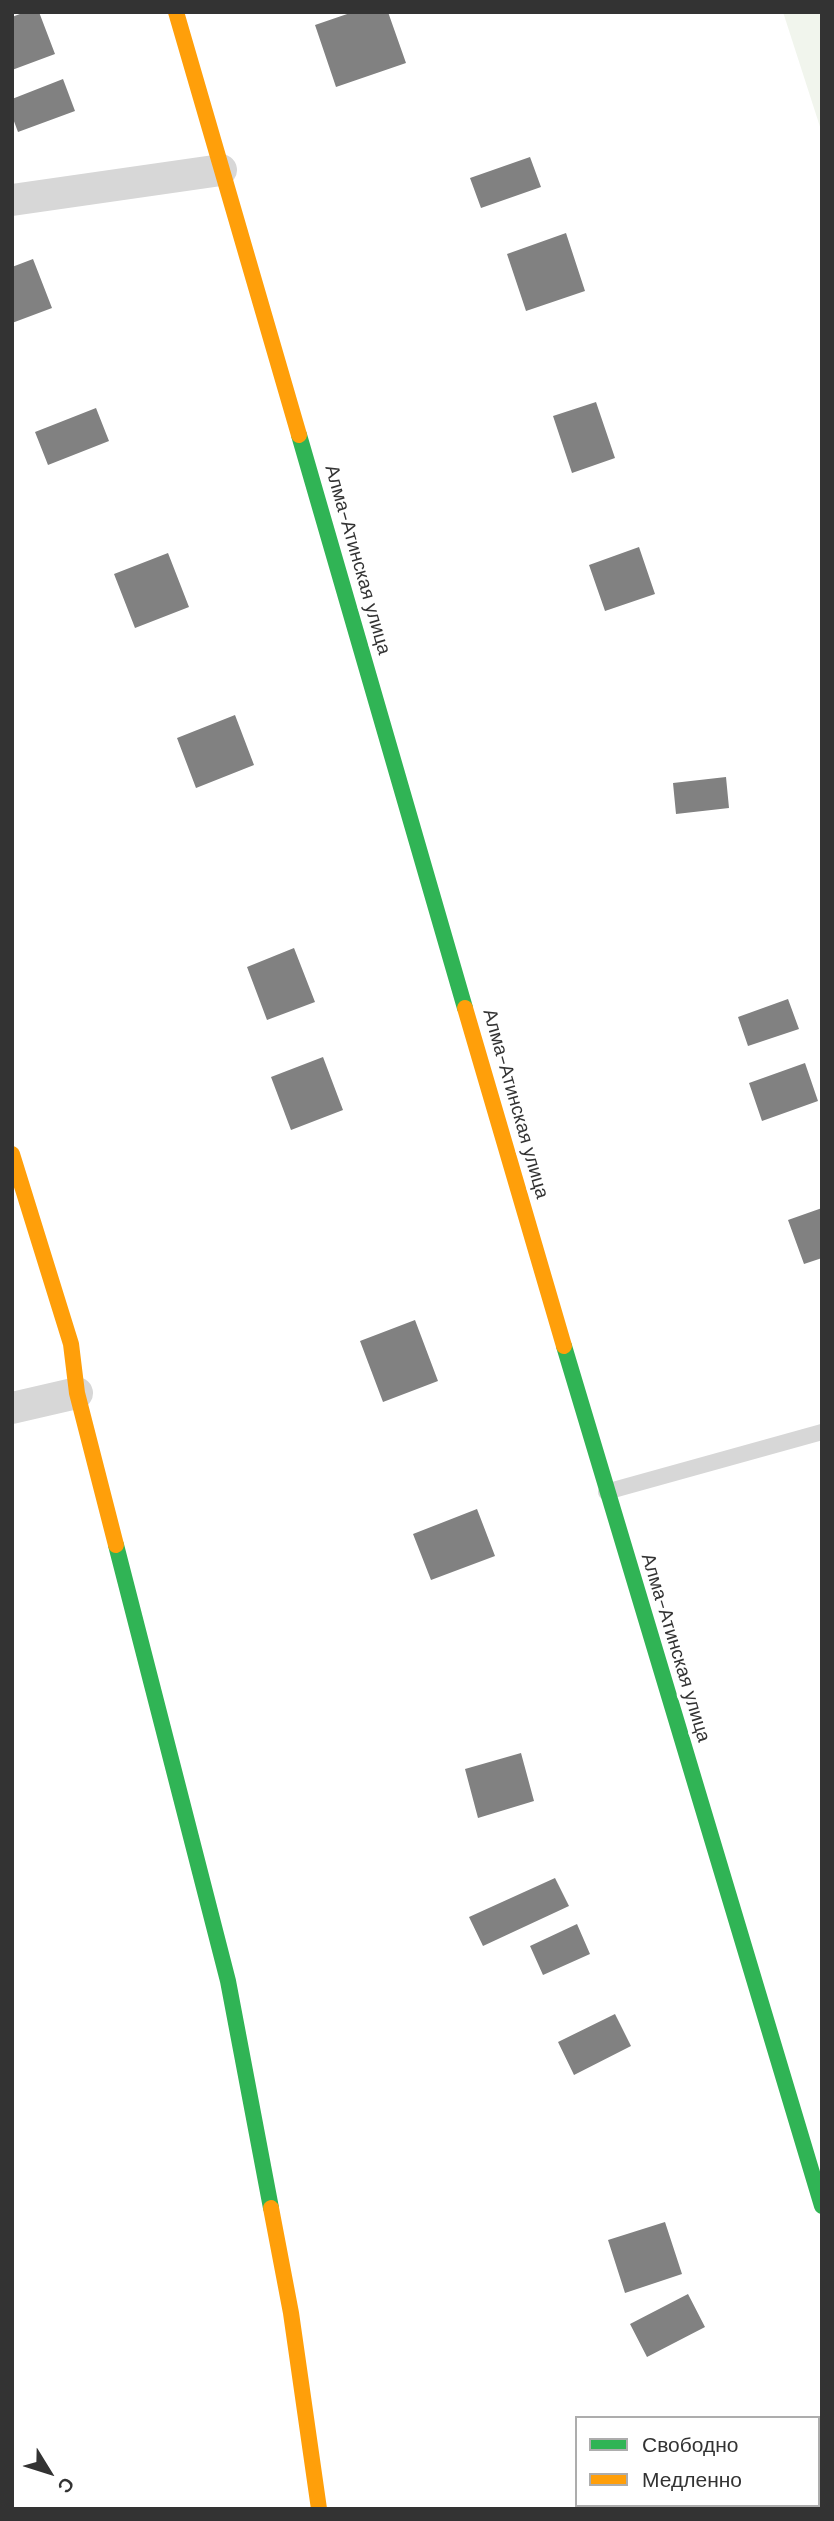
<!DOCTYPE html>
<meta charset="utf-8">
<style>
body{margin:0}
#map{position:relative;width:834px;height:2521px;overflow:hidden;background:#fff;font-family:"DM Sans",sans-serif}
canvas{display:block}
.frame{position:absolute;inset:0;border:14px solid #333;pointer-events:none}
.legend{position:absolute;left:575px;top:2416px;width:245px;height:91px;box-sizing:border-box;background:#fff;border:2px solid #adadad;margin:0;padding:9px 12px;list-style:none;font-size:21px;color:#333}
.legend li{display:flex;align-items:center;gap:14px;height:35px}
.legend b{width:35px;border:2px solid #adadad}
.north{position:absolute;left:14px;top:2437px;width:70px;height:70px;-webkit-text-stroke:5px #fff;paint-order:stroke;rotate:128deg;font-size:19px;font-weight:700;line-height:28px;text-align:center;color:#333}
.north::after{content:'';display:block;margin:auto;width:24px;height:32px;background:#333;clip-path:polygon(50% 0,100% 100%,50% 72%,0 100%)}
</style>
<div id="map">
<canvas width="834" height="2521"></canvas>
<div class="frame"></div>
<ul class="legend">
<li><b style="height:9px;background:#30b455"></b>Свободно</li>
<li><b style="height:9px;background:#ff9f0a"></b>Медленно</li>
</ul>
<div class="north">С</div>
</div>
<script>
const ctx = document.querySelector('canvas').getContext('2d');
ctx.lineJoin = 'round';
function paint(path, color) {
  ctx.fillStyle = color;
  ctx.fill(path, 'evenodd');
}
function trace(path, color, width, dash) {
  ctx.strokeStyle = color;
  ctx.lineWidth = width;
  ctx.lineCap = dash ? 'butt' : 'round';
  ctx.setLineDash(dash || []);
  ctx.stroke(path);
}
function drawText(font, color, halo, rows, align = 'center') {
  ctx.font = font + ' "DM Sans",sans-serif';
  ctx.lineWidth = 7;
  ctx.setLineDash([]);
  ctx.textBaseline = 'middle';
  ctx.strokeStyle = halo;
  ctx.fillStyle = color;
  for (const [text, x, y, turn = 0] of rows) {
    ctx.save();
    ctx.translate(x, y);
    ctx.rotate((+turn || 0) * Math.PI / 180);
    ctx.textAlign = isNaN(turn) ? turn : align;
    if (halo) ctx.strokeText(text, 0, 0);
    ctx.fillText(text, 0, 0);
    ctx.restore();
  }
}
paint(new Path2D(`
 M783 12H822V133Z`), '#f1f5ed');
paint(new Path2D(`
 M25 12H39L55 54 12 70V17Z
 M353 12H388L406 63 336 87 315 25Z
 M63 79 75 111 18 132 12 116V99Z
 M530 157 541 187 481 208 470 178Z
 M566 233 585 291 526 311 507 254Z
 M33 259 52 308 12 323V267Z
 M596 402 615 458 572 473 553 416Z
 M96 408 109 441 48 465 35 432Z
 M639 547 655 594 605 611 589 565Z
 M168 553 189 607 135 628 114 574Z
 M235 715 254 765 196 788 177 738Z
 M726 777 729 808 676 814 673 783Z
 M294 948 315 1002 267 1020 247 967Z
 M788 999 799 1029 748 1046 738 1017Z
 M323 1057 343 1110 291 1130 271 1077Z
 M805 1063 818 1101 762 1121 749 1083Z
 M822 1208V1258L804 1264 788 1220Z
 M415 1320 438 1381 383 1402 360 1341Z
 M477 1509 495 1556 431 1580 413 1534Z
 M521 1753 534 1801 478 1818 465 1769Z
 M555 1878 569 1906 483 1946 469 1917Z
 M577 1924 590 1954 543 1975 530 1946Z
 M615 2014 631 2046 574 2075 558 2042Z
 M665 2222 682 2274 625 2293 608 2240Z
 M688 2294 705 2327 647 2357 630 2324Z
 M585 2505H667L668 2509H586Z`), '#818181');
trace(new Path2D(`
 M606 1492 822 1432`), '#d7d7d7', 16);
trace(new Path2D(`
 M12 200 221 170
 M12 1408 77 1393`), '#d7d7d7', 32);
trace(new Path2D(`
 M299 435 465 1008
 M564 1346 822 2206
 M116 1545 228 1981 271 2208`), '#30b455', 16);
trace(new Path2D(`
 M176 12 299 435
 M465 1008 564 1346
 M12 1154 71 1344 77 1393 116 1545
 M271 2208 291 2313 319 2509`), '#ff9f0a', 16);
drawText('19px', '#333', '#fff', [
 ["Алма-Атинская улица",357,560,74],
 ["Алма-Атинская улица",515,1104,74],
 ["Алма-Атинская улица",675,1648,73]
]);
</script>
